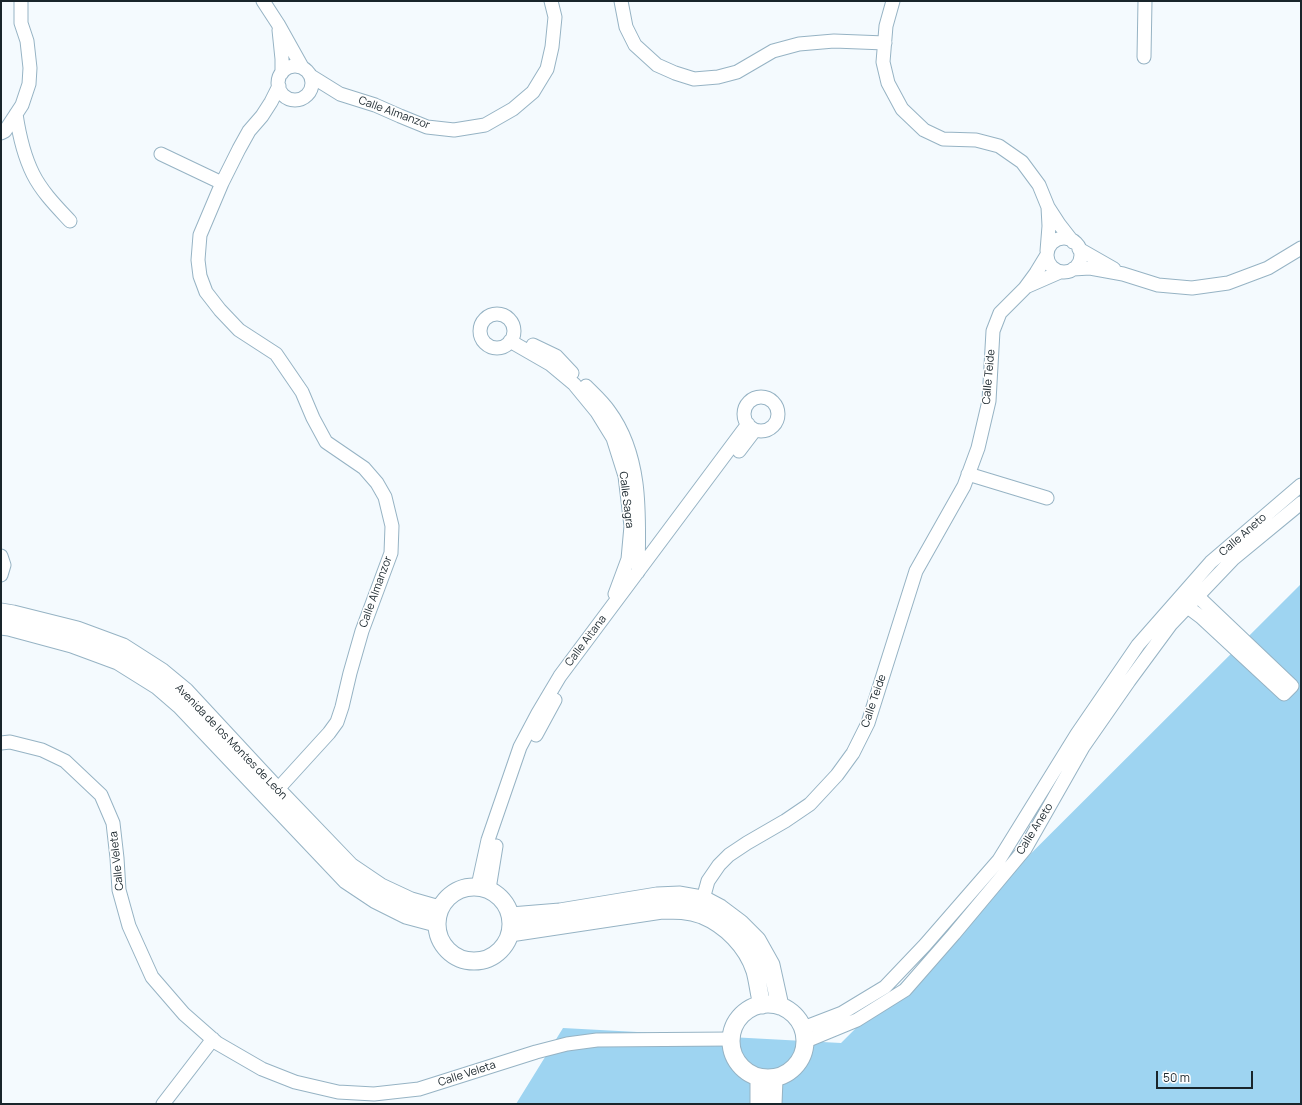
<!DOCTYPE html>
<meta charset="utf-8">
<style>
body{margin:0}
#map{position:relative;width:1302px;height:1105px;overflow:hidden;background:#f4fafe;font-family:Manrope,sans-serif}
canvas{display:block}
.frame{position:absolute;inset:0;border:2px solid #19252b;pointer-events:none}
.scale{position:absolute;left:1156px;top:1071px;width:97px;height:18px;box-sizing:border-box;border:2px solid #19252b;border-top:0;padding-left:5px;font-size:12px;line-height:14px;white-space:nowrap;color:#19252b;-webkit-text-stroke:3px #fff;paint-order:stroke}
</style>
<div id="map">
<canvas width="1302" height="1105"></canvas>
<div class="frame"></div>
<div class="scale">50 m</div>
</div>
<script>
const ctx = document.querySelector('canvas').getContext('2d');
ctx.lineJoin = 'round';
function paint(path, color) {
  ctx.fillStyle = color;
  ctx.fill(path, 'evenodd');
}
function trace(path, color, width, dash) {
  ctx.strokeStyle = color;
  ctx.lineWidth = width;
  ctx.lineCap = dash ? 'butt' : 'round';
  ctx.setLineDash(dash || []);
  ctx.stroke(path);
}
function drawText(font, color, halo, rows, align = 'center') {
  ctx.font = font + ' Manrope,sans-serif';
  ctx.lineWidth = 3;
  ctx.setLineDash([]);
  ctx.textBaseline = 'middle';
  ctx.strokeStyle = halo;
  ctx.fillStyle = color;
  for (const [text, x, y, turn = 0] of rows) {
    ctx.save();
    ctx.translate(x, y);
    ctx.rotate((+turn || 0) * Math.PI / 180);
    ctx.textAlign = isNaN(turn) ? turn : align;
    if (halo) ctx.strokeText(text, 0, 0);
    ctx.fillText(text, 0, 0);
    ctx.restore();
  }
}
paint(new Path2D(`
 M1301 584V1104H516L563 1028 841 1043Z`), '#9ed4f1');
const minor = new Path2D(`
 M263 1 278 24 302 67
 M621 1 626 27 635 45 657 65 675 73 694 79 718 77 737 72 773 51 799 44 834 41 885 43
 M893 1 886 26 883 62 888 83 902 109 924 130 943 139 976 140 999 146 1022 162 1039 185 1048 207 1059 224 1073 242
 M279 30 282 59V73
 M1144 57 1145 1
 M278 83a17 17 0 1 1 34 0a17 17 0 1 1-34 0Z
 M311 76 340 94 375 105 400 116 427 127 454 130 485 125 513 109 533 92 547 69 552 47 555 17 551 1
 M16 114C19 134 24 156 33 174 42 192 57 207 70 221
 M1 133 5 131 22 105 29 84 30 68 27 41 21 23V1
 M161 154 222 183
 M1047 255a17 17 0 1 1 34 0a17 17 0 1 1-34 0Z
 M1079 249 1114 269
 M1047 251 1049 226 1048 207
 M1073 269 1090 268 1123 274 1158 285 1192 288 1228 283 1268 268 1301 248
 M1028 286 1060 272
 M480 331a17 17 0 1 1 34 0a17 17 0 1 1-34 0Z
 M510 341 550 364 574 384 597 412 613 438 625 476 631 526 628 559 615 594
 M533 345 556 356 572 373
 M586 386C594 394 603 402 609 411 643 457 639 518 638 572
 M744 414a17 17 0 1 1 34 0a17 17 0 1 1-34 0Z
 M739 451 755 430
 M968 474 1047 498
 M1 556 4 565 1 575
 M1181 602 1201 617 1284 694 1292 686 1191 590
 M536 735 555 700
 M1 743 10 742 42 750 65 761 101 795 113 823 117 858 119 890 129 926 152 977 184 1014 217 1043 262 1069 295 1082 338 1092 374 1094 419 1089 536 1052 567 1044 597 1040 731 1039
 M277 790 329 733 337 722 342 707 350 673 362 631 391 553 392 526 385 497 377 483 364 468 326 442 313 418 302 392 276 354 239 330 220 310 206 292 200 276 198 260 200 235 222 183 239 149 249 131 262 116 271 102 279 86
 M478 886 488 840 520 747 538 713 560 676 748 424
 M489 889 496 846
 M703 899 708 881 719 865 729 855 747 843 785 821 810 804 837 775 853 753 868 723 916 571 964 486 978 448 989 401 993 331 1000 313 1025 288 1036 273 1047 255
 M803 1028 842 1013 885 987 925 945 999 860 1077 734 1138 645 1211 562 1301 485
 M806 1041 857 1020 905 990 954 934 1025 849 1083 747 1129 681 1171 624 1233 559 1301 503
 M163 1104 213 1039`);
const tertiary = new Path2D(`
 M1 612 13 614 77 630 123 647 162 672 185 691 277 790 350 866 381 887 411 901 439 909
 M1 626 9 627 72 644 118 661 158 686 180 705 346 880 376 900 406 915 436 923
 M437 924a37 37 0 1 1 74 0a37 37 0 1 1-74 0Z
 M511 916 560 912 657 896 680 895 703 899 720 908 740 923 757 940 771 965 780 1006
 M510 933 662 910C675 910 689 910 702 915 726 925 747 946 755 971 758 982 759 994 762 1005
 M731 1041a37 37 0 1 1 74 0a37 37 0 1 1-74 0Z
 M759 1104V1078
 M773 1104 774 1079`);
trace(minor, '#96b3c4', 15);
trace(tertiary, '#96b3c4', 19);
trace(minor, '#fff', 13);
trace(tertiary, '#fff', 17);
drawText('11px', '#19252b', '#fff', [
 ["Calle Almanzor",394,113,20],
 ["Calle Teide",989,377,-85],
 ["Calle Sagra",626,500,83],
 ["Calle Aneto",1243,535,-41],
 ["Calle Almanzor",376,592,-70],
 ["Calle Aitana",586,641,-53],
 ["Calle Teide",874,701,-71],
 ["Avenida de los Montes de León",231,742,46],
 ["Calle Aneto",1035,829,-58],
 ["Calle Veleta",117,861,-96],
 ["Calle Veleta",467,1074,-18]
]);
</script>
